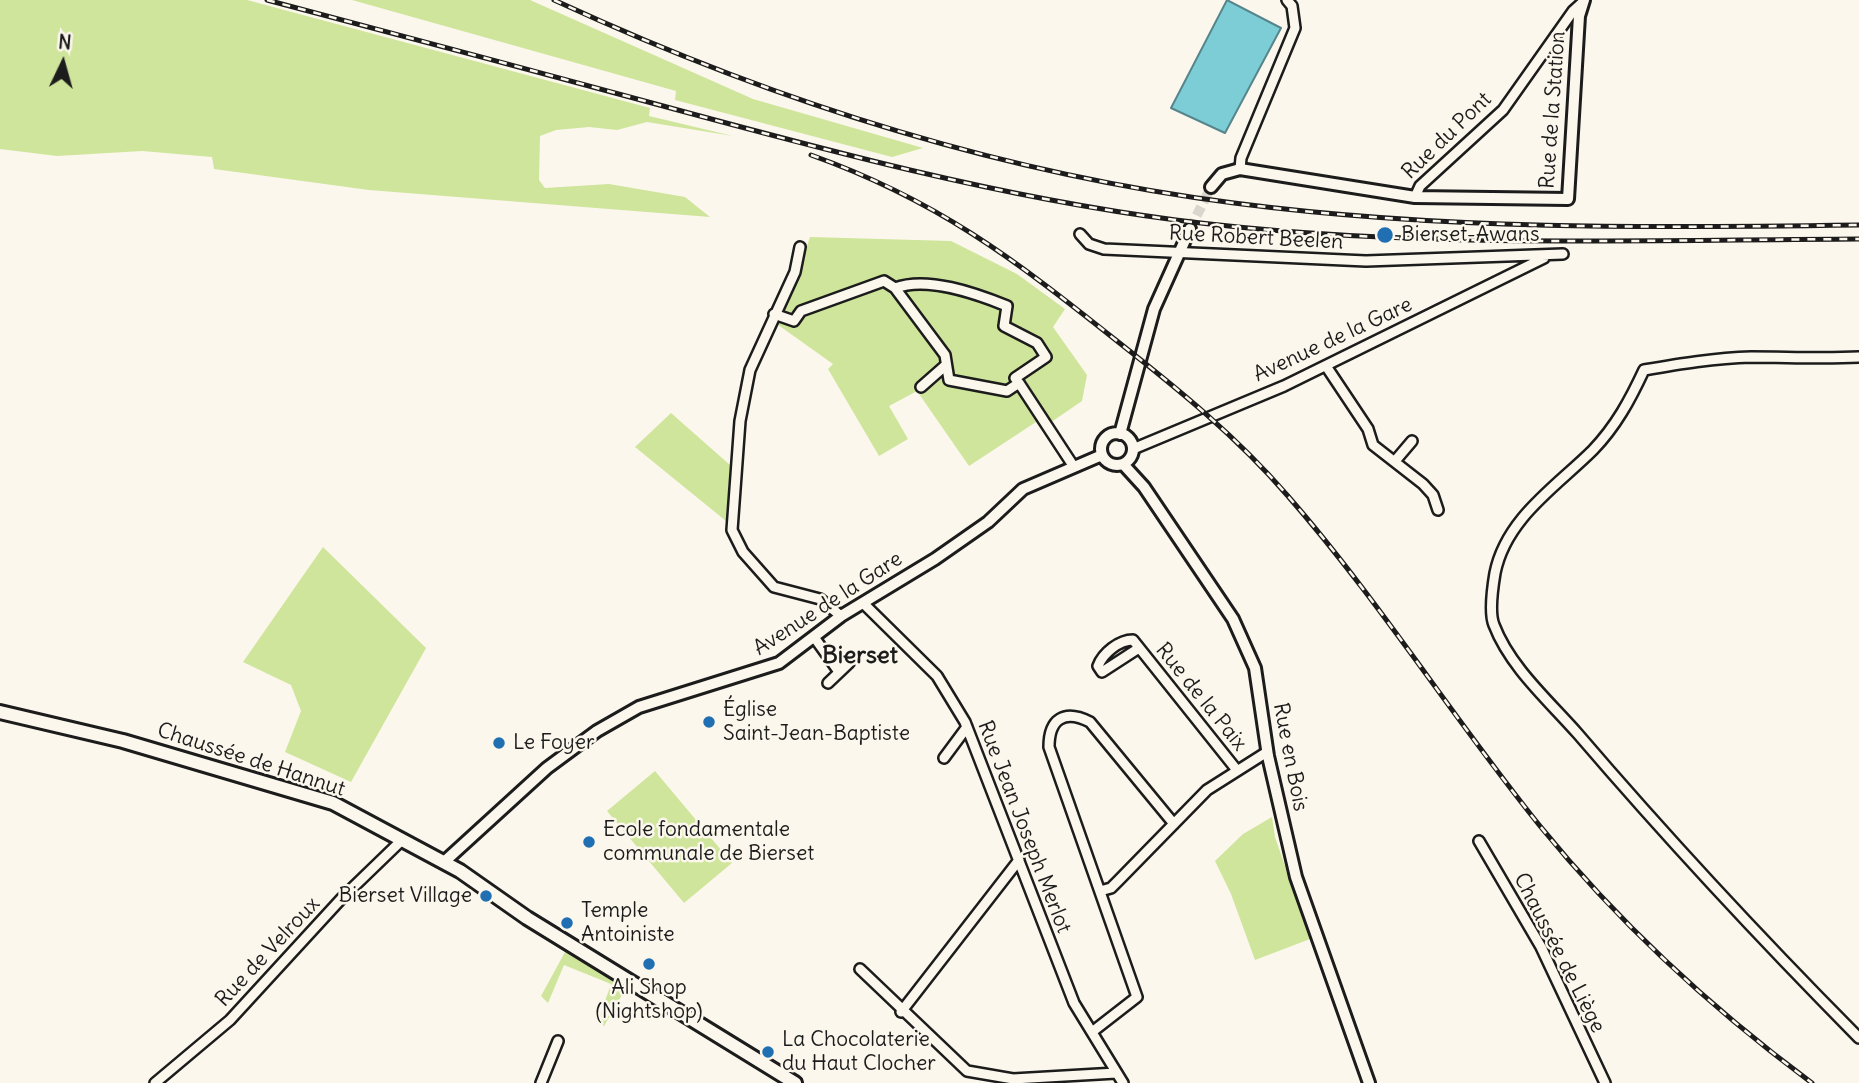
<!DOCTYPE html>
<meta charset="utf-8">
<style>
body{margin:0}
#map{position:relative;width:1859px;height:1083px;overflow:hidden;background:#fbf7ec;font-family:Delius,sans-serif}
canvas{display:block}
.north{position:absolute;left:28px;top:28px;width:70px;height:70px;-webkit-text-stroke:5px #fbf7ec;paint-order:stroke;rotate:5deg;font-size:19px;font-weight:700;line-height:28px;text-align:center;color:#1c1c1c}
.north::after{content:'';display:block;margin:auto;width:24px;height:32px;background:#1c1c1c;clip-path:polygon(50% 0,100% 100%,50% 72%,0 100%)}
</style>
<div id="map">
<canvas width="1859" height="1083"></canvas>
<div class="north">N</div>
</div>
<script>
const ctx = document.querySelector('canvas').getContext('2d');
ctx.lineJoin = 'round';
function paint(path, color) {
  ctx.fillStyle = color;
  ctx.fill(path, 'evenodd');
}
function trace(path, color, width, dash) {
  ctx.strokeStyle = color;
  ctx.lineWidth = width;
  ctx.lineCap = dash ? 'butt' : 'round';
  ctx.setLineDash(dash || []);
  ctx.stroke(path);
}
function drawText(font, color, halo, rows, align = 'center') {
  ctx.font = font + ' Delius,sans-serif';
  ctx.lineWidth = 5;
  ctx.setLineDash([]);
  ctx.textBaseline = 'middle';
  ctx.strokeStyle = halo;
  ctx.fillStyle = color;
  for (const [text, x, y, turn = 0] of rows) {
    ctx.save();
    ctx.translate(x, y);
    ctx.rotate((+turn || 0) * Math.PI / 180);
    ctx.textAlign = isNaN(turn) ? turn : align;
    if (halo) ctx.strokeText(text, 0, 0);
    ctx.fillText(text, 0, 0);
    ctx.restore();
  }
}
paint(new Path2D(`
 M0 0H247L650 108 649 116 733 136 647 122 617 130 589 127 556 130 540 136 539 180 545 188 609 184 685 197 710 217 369 190 214 169 212 157 142 151 57 156 0 149Z
 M352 0H530L753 99 923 148 892 157 675 100 676 91Z
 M810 237 951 241 1017 274 1065 309 1053 327 1087 375 1082 401 1041 429 1036 422 969 466 917 391 889 406 908 439 879 456 828 369 833 364 774 322 796 279Z
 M671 413 730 465 726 521 635 447Z
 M323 547 426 648 351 782 285 752 301 711 291 685 243 662Z
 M655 771 732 863 684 903 607 811Z
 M1272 817 1275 837 1310 939 1255 960 1231 894 1215 861 1243 834Z
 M565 952 626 988 604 1026 598 1021 611 984 564 965 548 1003 541 996Z`), '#cfe59b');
const water = new Path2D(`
 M1227 0 1281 28 1225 133 1171 108Z`);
paint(water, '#7dcdd7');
trace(water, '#56868c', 2);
trace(new Path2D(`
 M1190 229 1211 187`), '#dad6cd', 10, [10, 5]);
const minor = new Path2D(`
 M1240 169 1241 158 1295 28 1292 6 1287 0
 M1415 197 1420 186 1503 110 1573 11 1583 2
 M1080 234 1089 244 1104 249 1366 261 1563 254
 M800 247 795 272 750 370 740 421 732 530 743 552 774 587 820 599 841 616
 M774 314 794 321 801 311 884 281 895 288C927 276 975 293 1007 306L1004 326 1037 343 1046 357 1015 378 1019 383 1007 391 949 380 945 355 895 288
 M1859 357C1823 359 1787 357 1751 357 1715 358 1679 364 1644 370 1630 400 1616 426 1593 450 1557 486 1506 518 1495 573 1493 585 1489 613 1494 625 1510 667 1549 701 1578 734 1668 839 1762 940 1859 1038
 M1326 366 1368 429 1373 445 1423 484 1433 495 1438 510
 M1019 383 1074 467
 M921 387 946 365
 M1133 449 1284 386 1544 258
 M1395 461 1412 441
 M863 603 937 676 965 722 1074 1003 1123 1083
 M814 637 839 672
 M1139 648 1102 672 1098 666C1103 653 1119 640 1133 640L1236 769
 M828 683 849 663
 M944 758 967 727
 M1479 841 1541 947 1605 1083
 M1100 891 1111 888 1119 880 1207 790 1267 752
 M860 969 967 1071 1013 1079 1116 1073
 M901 1012 1019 860
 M1092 1032 1137 997 1049 747C1049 719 1064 709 1090 722L1174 824
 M155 1083 230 1020 342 898 402 840
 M541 1083 558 1041`);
const tertiary = new Path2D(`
 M1211 187 1222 174 1240 169 1415 197 1568 199 1579 16 1584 0
 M1101 449a16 16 0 1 1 32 0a16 16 0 1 1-32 0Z
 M1120 434 1154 309 1190 229
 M1123 464 1144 487 1233 619 1255 668 1268 756 1296 877 1369 1083
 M444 862 547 768 597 731 639 707 779 663 841 616 935 559 988 522 1023 489 1102 455`);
const secondary = new Path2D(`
 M0 712 123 741 333 803 460 871 527 918 795 1083`);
trace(minor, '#1c1c1c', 14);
trace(tertiary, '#1c1c1c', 16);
trace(secondary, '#1c1c1c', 18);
trace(minor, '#fbf7ec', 9);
trace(tertiary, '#fbf7ec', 10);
trace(secondary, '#fbf7ec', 12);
const rail = new Path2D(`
 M267 0C395 34 524 68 652 103 825 150 998 197 1176 220 1402 249 1632 240 1859 239
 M554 0C768 99 999 173 1234 203 1442 230 1650 228 1859 225
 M811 155C937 200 1014 259 1117 341 1178 389 1236 436 1287 495 1378 599 1453 718 1540 826 1619 923 1711 1008 1812 1083`);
trace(rail, '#1c1c1c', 5);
trace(rail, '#fbf7ec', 2.5, [8]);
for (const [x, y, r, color] of [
 [1385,235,9,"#1f6fb2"],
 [709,722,7,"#1f6fb2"],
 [499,743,7,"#1f6fb2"],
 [589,842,7,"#1f6fb2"],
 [486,896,7,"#1f6fb2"],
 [567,923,7,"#1f6fb2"],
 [649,964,7,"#1f6fb2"],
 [768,1052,7,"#1f6fb2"]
]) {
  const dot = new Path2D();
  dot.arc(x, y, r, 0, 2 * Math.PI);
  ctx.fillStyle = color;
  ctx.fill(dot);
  trace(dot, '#fbf7ec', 2.5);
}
drawText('21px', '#1c1c1c', '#fbf7ec', [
 ["Rue de la Station",1553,110,-86],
 ["Rue du Pont",1447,136,-44],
 ["Rue Robert Beelen",1256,238,3],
 ["Avenue de la Gare",1333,340,-25],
 ["Avenue de la Gare",828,604,-33],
 ["Rue de la Paix",1201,697,51],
 ["Rue en Bois",1290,757,79],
 ["Chaussée de Hannut",251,760,18],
 ["Rue Jean Joseph Merlot",1024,827,69],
 ["Rue de Velroux",268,952,-47],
 ["Chaussée de Liège",1559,953,63]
]);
drawText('21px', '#1c1c1c', '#fbf7ec', [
 ["Bierset-Awans",1401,235],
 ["Église",723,710],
 ["Saint-Jean-Baptiste",723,734],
 ["Le Foyer",513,743],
 ["Ecole fondamentale",603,830],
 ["communale de Bierset",603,854],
 ["Bierset Village",472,896,"right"],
 ["Temple",581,911],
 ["Antoiniste",581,935],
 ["Ali Shop",649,988,"center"],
 ["(Nightshop)",649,1012,"center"],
 ["La Chocolaterie",782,1040],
 ["du Haut Clocher",782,1064]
], 'left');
drawText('bold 24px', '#1c1c1c', '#fbf7ec', [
 ["Bierset",860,656]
]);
</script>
